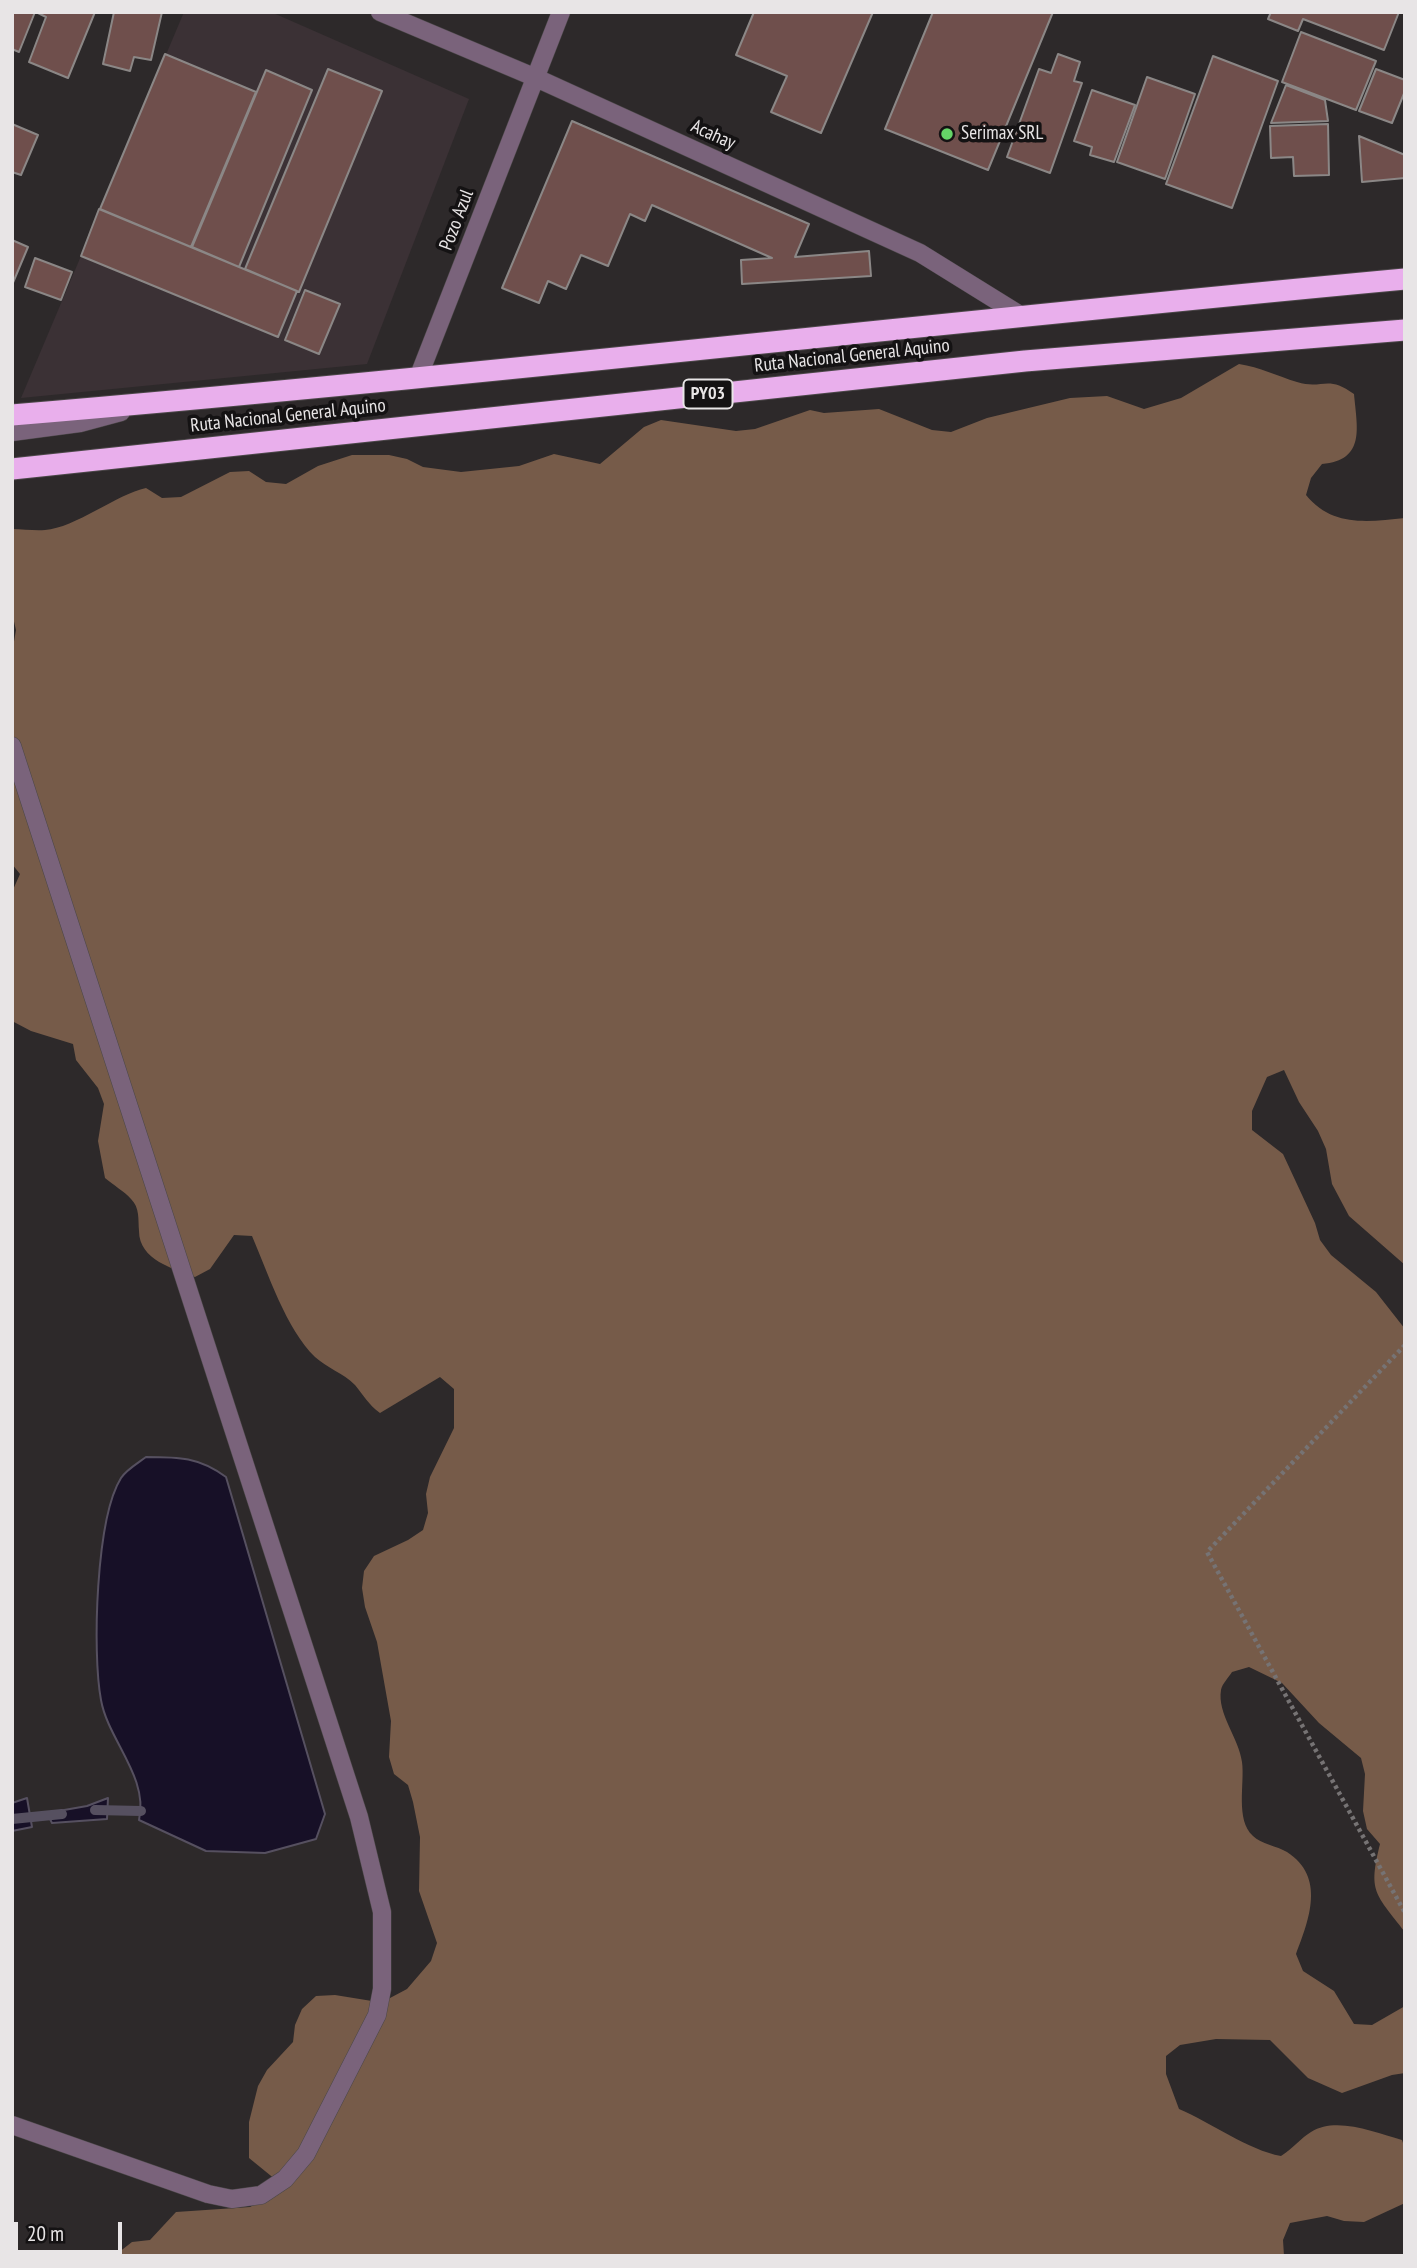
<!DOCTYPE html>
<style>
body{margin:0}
#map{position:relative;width:1417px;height:2268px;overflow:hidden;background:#2d292a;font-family:"PT Sans Narrow",sans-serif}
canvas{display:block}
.frame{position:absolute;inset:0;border:14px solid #e8e5e6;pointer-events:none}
.scale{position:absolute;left:14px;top:2222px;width:108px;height:32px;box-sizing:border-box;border:4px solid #e8e5e6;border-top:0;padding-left:9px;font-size:21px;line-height:24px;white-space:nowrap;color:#e8e5e6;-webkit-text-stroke:5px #141213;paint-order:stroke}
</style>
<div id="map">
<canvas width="1417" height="2268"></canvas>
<div class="frame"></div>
<div class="scale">20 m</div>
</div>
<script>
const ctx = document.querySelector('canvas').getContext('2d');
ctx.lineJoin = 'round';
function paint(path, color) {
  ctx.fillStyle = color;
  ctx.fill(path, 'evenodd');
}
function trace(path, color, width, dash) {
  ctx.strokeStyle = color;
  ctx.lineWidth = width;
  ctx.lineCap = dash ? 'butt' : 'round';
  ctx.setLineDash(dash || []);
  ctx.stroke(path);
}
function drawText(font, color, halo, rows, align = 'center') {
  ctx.font = font + ' "PT Sans Narrow",sans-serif';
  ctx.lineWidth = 7;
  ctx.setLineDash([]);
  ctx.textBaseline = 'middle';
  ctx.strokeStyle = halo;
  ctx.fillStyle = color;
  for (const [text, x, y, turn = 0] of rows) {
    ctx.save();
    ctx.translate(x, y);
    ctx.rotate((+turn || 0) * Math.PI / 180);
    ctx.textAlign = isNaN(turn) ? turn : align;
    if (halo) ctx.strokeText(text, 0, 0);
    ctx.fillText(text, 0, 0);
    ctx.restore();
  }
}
paint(new Path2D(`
 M184 12H271L469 99 367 364 21 398Z`), '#3b3135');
paint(new Path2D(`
 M1239 364C1260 367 1277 376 1297 382 1323 390 1327 374 1354 394 1357 428 1366 460 1322 464L1311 478 1306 495C1332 527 1367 522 1405 518V1265L1349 1216 1332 1184 1326 1149 1318 1131 1299 1102 1284 1070 1267 1077 1252 1111V1130L1283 1154 1315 1223 1320 1240 1331 1255 1376 1292 1405 1329V1932C1375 1893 1368 1892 1380 1844L1367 1829 1363 1811 1365 1774 1361 1758 1319 1723 1282 1683 1249 1667 1232 1672C1229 1677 1222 1684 1221 1690 1217 1714 1239 1738 1242 1762 1245 1783 1235 1820 1253 1836 1261 1844 1277 1846 1287 1852 1326 1877 1309 1920 1296 1954L1303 1971 1334 1991 1354 2024 1372 2025 1405 2006V2073L1392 2075 1342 2093 1308 2078 1270 2040 1216 2039 1180 2045 1166 2056V2074L1179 2109C1212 2123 1248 2150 1281 2156 1292 2149 1301 2138 1311 2132 1337 2116 1375 2133 1402 2140L1405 2149V2203L1364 2222 1344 2221 1327 2216 1290 2223 1283 2240 1284 2256H114L132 2242 150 2240 176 2212 250 2207 267 2198 276 2180 249 2158V2122L258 2086 267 2070 293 2042 295 2025 302 2009 316 1996 335 1995 372 2001 390 1998 407 1989 431 1961 437 1943 419 1891 420 1837 413 1802 408 1785 394 1774 389 1757 391 1721 377 1642 365 1607 362 1588 364 1571 374 1556 408 1540 423 1530 428 1513 426 1494 430 1477 454 1428V1389L440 1377 380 1413C368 1404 364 1396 355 1385 343 1373 327 1368 315 1357 286 1329 268 1273 252 1236L234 1235 210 1269 195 1277C174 1269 139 1260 139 1231 138 1219 140 1208 131 1199 124 1191 113 1185 105 1178L98 1141 104 1104 98 1088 76 1060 73 1044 31 1031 12 1021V892L20 874 12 864V653L16 630 12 613V529C23 529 35 531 45 530 75 528 117 494 146 488L162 498 181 497 230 472 249 471 266 482 286 484 318 466 352 455H389L407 459 423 467 461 472 519 466 554 454 600 464 644 427 661 420 736 431 755 429 810 410 824 413 879 409 932 430 951 432 987 418 1070 398 1107 396 1144 409 1181 398Z`), '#765b49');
const water = new Path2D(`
 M146 1457C179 1457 199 1457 226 1477L325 1814 316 1839 265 1853 206 1851 139 1820C149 1777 108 1740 101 1700 92 1652 96 1518 121 1478 126 1470 138 1463 146 1457Z
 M27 1798 32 1827 12 1831V1803Z
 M108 1798 107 1819 52 1823 47 1813 87 1806Z`);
paint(water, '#171027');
trace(water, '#565060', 2);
trace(new Path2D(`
 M95 1810 141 1811
 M12 1819 62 1814`), '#565060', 10);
const building = new Path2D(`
 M12 12H35L19 52 12 49Z
 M95 12 68 78 29 62 46 17 36 12Z
 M114 12H162L151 60 134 57 130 71 103 64Z
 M754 12H873L821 133 771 112 787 76 736 55Z
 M933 12H1053L988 170 885 129Z
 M1271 12H1399L1384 50 1303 19 1298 31 1268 19Z
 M1301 32 1376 61 1356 110 1282 82Z
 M165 54 256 92 191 247 100 209Z
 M1058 54 1080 62 1074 81 1082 83 1050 173 1007 157 1039 69 1051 73Z
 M1213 56 1278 81 1232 208 1166 184Z
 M328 69 382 91 299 292 245 269Z
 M1376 69 1405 80V91L1392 123 1359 111Z
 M266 70 312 90 239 267 192 247Z
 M1147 77 1195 94 1165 179 1117 162Z
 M1286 85 1325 100 1328 121 1271 123Z
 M1092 90 1135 105 1114 162 1090 155 1092 147 1074 141Z
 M572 121 809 224 795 257 869 251 871 276 742 284 741 260 772 258 652 205 645 221 630 214 608 266 581 255 566 289 548 281 539 303 502 288Z
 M12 124 38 135 21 175 12 172Z
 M1328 124 1329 175 1294 176 1293 157 1271 158 1270 126Z
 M1359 136 1405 155V178L1362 182Z
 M99 209 297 291 278 337 81 256Z
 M12 240 28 247 12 285Z
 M35 258 72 272 61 300 25 287Z
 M305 290 340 304 319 354 285 340Z`);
paint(building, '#6f4f4c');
trace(building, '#8b8786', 2);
const minor = new Path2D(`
 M380 12 534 77 920 253 1020 315
 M418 378 561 12
 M12 432 80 423 121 412
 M12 746 359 1817 382 1912V1989L377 2015 306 2154 285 2179 261 2195 232 2199 208 2194 12 2125`);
const highway = new Path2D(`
 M12 415C477 376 940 322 1405 279
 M12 469 1025 361 1405 330`);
trace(minor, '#4b4748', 19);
trace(highway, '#4b4748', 23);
trace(new Path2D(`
 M1405 1345 1207 1552 1405 1913`), '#767374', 4.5, [3.5, 3.5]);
trace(minor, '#7a637b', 18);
trace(highway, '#e9afec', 21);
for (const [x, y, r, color] of [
 [947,134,7,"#65d467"]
]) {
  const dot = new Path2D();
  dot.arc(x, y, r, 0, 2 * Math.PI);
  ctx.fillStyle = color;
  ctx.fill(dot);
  trace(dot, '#141213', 2.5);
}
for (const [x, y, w] of [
 [708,394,49]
]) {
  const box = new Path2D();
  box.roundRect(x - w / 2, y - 14.5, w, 29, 5);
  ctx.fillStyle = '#141213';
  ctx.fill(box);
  trace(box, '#e8e5e6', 2);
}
drawText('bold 18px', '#e8e5e6', null, [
 ["PY03",708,394]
]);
drawText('19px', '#e8e5e6', '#141213', [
 ["Serimax SRL",961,134]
], 'left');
drawText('19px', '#e8e5e6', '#141213', [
 ["Acahay",713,135,24],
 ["Pozo Azul",457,220,-69],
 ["Ruta Nacional General Aquino",852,356,-6],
 ["Ruta Nacional General Aquino",288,416,-6]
]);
</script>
